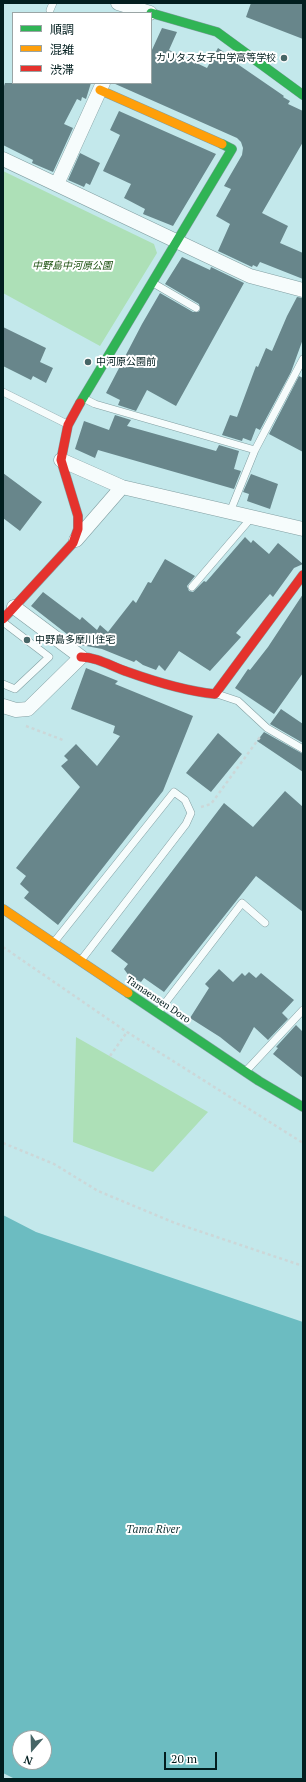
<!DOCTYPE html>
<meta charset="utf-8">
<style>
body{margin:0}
#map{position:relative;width:306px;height:1782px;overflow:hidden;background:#c3e8eb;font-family:"PT Serif","Noto Sans JP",serif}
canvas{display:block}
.frame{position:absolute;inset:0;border:4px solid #021e1f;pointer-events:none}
.legend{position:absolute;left:12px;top:12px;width:140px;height:72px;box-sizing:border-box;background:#fff;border:1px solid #9aa5a5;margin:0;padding:5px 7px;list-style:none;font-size:12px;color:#021e1f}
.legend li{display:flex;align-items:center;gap:8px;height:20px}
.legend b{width:20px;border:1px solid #9aa5a5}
.north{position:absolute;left:12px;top:1730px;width:40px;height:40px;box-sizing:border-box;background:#fff;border:1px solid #9aa5a5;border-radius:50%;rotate:200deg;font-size:11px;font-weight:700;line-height:16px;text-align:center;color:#021e1f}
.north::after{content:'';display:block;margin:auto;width:14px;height:18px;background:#466566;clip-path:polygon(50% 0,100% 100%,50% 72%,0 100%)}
.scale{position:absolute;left:164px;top:1752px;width:53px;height:18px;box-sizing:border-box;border:2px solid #021e1f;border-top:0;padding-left:5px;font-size:12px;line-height:14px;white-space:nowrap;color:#021e1f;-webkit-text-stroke:3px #fff;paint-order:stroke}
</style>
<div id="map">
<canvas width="306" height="1782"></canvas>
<div class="frame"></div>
<ul class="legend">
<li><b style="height:5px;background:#30b455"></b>順調</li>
<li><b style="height:5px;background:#ff9f0a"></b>混雑</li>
<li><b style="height:5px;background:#e5322d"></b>渋滞</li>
</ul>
<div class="north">N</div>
<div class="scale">20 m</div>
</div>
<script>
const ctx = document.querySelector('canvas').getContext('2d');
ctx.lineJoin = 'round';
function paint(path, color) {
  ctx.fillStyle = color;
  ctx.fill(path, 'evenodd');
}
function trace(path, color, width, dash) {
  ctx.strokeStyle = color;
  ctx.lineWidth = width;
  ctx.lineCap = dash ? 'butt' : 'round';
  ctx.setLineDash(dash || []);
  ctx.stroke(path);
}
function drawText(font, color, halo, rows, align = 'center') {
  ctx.font = font + ' "PT Serif","Noto Sans JP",serif';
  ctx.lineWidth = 4;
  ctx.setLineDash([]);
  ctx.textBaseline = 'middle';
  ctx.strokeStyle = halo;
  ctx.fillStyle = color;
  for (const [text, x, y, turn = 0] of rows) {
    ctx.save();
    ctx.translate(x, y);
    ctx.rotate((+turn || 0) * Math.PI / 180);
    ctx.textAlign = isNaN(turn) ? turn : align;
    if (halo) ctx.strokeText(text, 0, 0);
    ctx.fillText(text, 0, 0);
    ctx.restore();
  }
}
paint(new Path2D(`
 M3 171 154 244 157 253 100 346 3 293Z
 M76 1037 208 1112 153 1172 73 1142Z`), '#ade0b7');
paint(new Path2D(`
 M3 1215 36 1232 303 1322V1779H15L3 1773ZM20 1738H44V1762H20Z`), '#6cbcc1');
paint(new Path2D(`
 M251 3H303V39L246 17Z
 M162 28 177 32 169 50 207 68 218 48 237 61 236 63 284 96 283 97 290 101 288 104 303 111V142L262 213 288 226 280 243 303 253V279L260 262 257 267 253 265 252 267 218 251 230 224 216 216 231 189 224 186 242 155 243 148 241 142 237 138 113 83H151V52Z
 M5 83H91L86 99 82 97 81 101 77 99 64 124 73 128 53 172 32 163 33 160 3 145V89Z
 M119 111 216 154 173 226 143 214 145 209 124 198 131 184 103 171 120 135 110 130Z
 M80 153 100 163 90 185 86 183 84 187 68 180Z
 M182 257 210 270 211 267 244 283 176 406 147 390 136 411 118 405 120 400 106 393 142 324 160 293 193 312H198L200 310 199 304 165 284Z
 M297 297 303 298V339L291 372 260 430 256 428 251 441 243 438 242 441 222 435 230 415 237 417 256 366 258 367 266 348 272 351 287 316Z
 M3 327 46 348 40 362 53 368 46 383 33 376 31 380 3 366Z
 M299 376 303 378V452L269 434Z
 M115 415 131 420 127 426 216 451 219 445 239 451 234 469 241 471 234 489 98 450 95 458 75 449 84 421 109 430Z
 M3 473 42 502 20 531 3 518Z
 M251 474 278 484 270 509 247 501 249 494 243 492Z
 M245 537 251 543 253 540 269 554 278 543 303 564 294 568 273 597 270 594 236 633 241 637 210 671 179 651 165 671 159 665 156 670 143 665 136 660 134 662 102 649 81 645 31 606 43 592 80 620 82 617 97 630 100 625 108 632 133 600 136 603 148 582 151 583 165 559 195 576 187 586 189 591 193 592 204 581 206 582Z
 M303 594V673L274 714 235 688 248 669 250 670 268 647Z
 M86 668 118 681 115 684 193 716 163 791 58 925 24 898 29 892 20 884 26 876 16 868 80 787 61 766 68 760 64 756 76 744 97 766 120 736 113 733 115 726 71 709Z
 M281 709 303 724V743L270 724Z
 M264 732 303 754V772L257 741Z
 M218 733 242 754 211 792 186 773Z
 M285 791 303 807V912L256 876 164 992 144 978 141 982 129 976 124 969 128 964 111 951 224 803 253 827Z
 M219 969 233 982 242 973 245 976 249 972 256 978 261 973 294 1000 282 1013 288 1019 268 1040 254 1027 240 1053 220 1037 190 1018 209 988 205 984Z
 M296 1025 303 1032V1078L273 1054 278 1048 276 1047Z`), '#68868b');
const lane = new Path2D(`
 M50 10 53 3
 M153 283 196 308
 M3 392 67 424
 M85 399 95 404 255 450
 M230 512 255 450 303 359
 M192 587 252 517
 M3 622 49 657 15 689 3 684
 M217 694 238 701 267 728 303 749
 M55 941 174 792 185 800 191 813 186 824 82 959
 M159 1011 242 903 265 923
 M247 1070 303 1010`);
const street = new Path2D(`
 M118 3 150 13
 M3 159 250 276 303 290
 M57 184 103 83
 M61 460 122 487 303 529
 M76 540 122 487
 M3 706 16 710 28 709 81 657 14 607`);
const fast = new Path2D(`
 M151 13 217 32 303 95
 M80 403 232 149 222 144
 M128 993 259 1081 303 1107`);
const slow = new Path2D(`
 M100 90 222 144
 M3 909 128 993`);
const jam = new Path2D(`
 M3 619 73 543 78 529V516L61 460 68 425 80 403
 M81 657C98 657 112 667 128 672 156 682 185 691 215 694L303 575`);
trace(lane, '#829fa2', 8);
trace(street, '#829fa2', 15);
trace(fast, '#829fa2', 10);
trace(slow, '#829fa2', 10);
trace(jam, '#829fa2', 10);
trace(new Path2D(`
 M26 726 63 740
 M201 807 211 804 260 737
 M3 947 127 1032 303 1143
 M110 1056 127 1032
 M3 1143 54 1164 98 1191 175 1223 303 1266`), '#ccd7d8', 2.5, [3, 3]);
trace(lane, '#f6fcfc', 7);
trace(street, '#f6fcfc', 14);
trace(fast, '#30b455', 9);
trace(slow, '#ff9f0a', 9);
trace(jam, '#e5322d', 9);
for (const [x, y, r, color] of [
 [284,58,4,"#466566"],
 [88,362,4,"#466566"],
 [27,640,4,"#466566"]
]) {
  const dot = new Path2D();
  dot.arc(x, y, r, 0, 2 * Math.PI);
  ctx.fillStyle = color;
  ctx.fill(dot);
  trace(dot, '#fff', 1.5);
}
drawText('10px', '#021e1f', '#fff', [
 ["カリタス女子中学高等学校",276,58,"right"],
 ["中河原公園前",96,362],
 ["中野島多摩川住宅",35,640]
], 'left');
drawText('italic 10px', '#1c500f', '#fff', [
 ["中野島中河原公園",72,266]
]);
drawText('10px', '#021e1f', '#fff', [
 ["Tamaensen Doro",158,1000,34]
]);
drawText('italic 11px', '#143335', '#fff', [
 ["Tama River",153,1530]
]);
</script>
